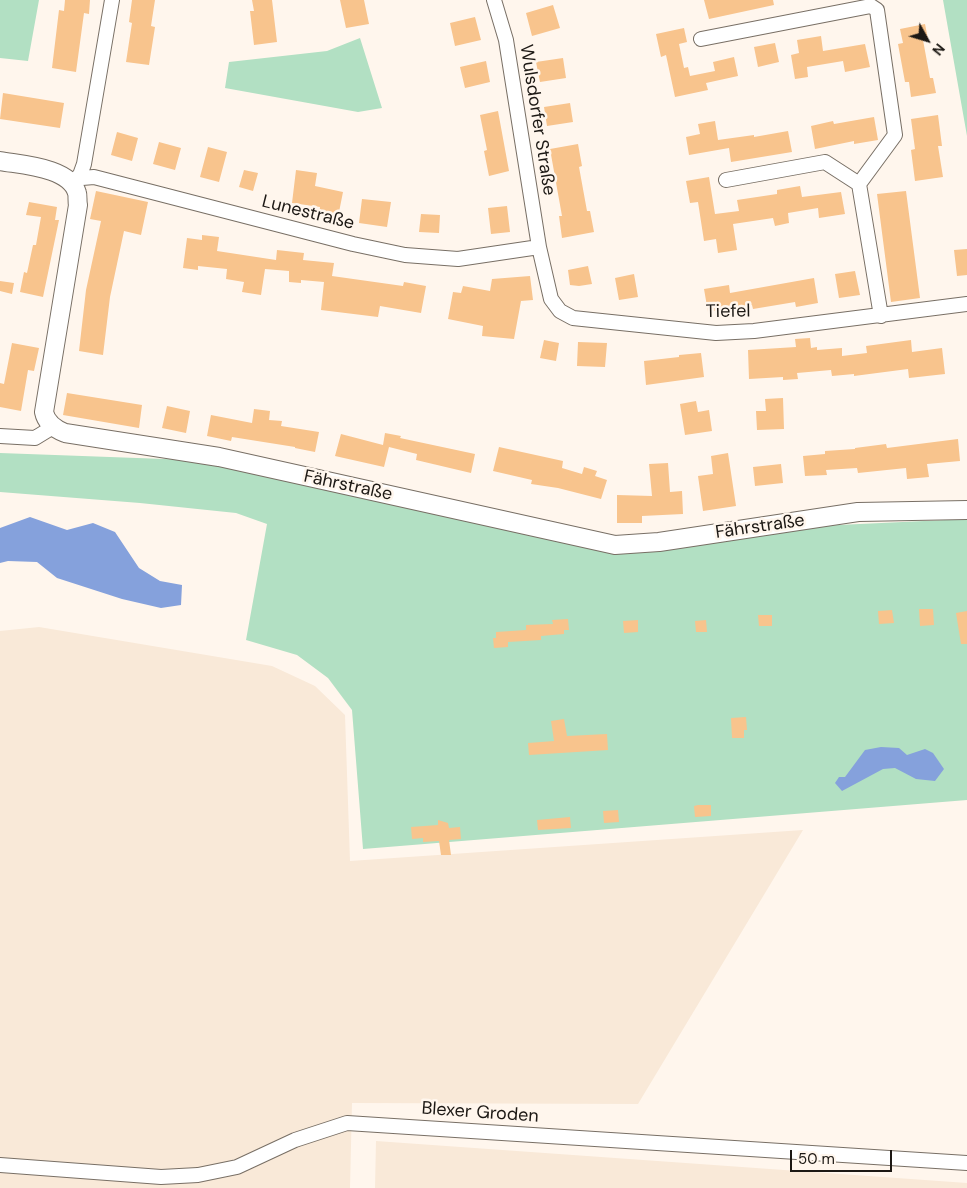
<!DOCTYPE html>
<meta charset="utf-8">
<style>
body{margin:0}
#map{position:relative;width:967px;height:1188px;overflow:hidden;background:#fff6ed;font-family:"DM Sans",sans-serif}
canvas{display:block}
.north{position:absolute;left:902px;top:15px;width:50px;height:50px;-webkit-text-stroke:4px #fff6ed;paint-order:stroke;rotate:129deg;font-size:14px;font-weight:700;line-height:20px;text-align:center;color:#1c1814}
.north::after{content:'';display:block;margin:auto;width:18px;height:22px;background:#1c1814;clip-path:polygon(50% 0,100% 100%,50% 72%,0 100%)}
.scale{position:absolute;left:790px;top:1150px;width:102px;height:22px;box-sizing:border-box;border:2px solid #1c1814;border-top:0;padding-left:6px;font-size:15px;line-height:18px;white-space:nowrap;color:#1c1814;-webkit-text-stroke:4px #fff6ed;paint-order:stroke}
</style>
<div id="map">
<canvas width="967" height="1188"></canvas>
<div class="north">N</div>
<div class="scale">50 m</div>
</div>
<script>
const ctx = document.querySelector('canvas').getContext('2d');
ctx.lineJoin = 'round';
function paint(path, color) {
  ctx.fillStyle = color;
  ctx.fill(path, 'evenodd');
}
function trace(path, color, width, dash) {
  ctx.strokeStyle = color;
  ctx.lineWidth = width;
  ctx.lineCap = dash ? 'butt' : 'round';
  ctx.setLineDash(dash || []);
  ctx.stroke(path);
}
function drawText(font, color, halo, rows, align = 'center') {
  ctx.font = font + ' "DM Sans",sans-serif';
  ctx.lineWidth = 5;
  ctx.setLineDash([]);
  ctx.textBaseline = 'middle';
  ctx.strokeStyle = halo;
  ctx.fillStyle = color;
  for (const [text, x, y, turn = 0] of rows) {
    ctx.save();
    ctx.translate(x, y);
    ctx.rotate((+turn || 0) * Math.PI / 180);
    ctx.textAlign = isNaN(turn) ? turn : align;
    if (halo) ctx.strokeText(text, 0, 0);
    ctx.fillText(text, 0, 0);
    ctx.restore();
  }
}
paint(new Path2D(`
 M39 627 272 666 315 686 345 715 350 861 803 830 638 1104 352 1103 350 1188H0V631Z
 M376 1141 967 1183V1188H375Z`), '#f9e9d8');
paint(new Path2D(`
 M0 0H39L28 61 0 58Z
 M943 0H967V136Z
 M360 38 382 108 358 112 225 88 229 62 327 51Z
 M0 453 192 460 573 545 632 550 817 526 967 519V800L363 849 352 710 328 678 297 655 246 640 267 524 236 513 140 503 0 492Z`), '#b2e0c3');
paint(new Path2D(`
 M30 517 67 530 93 523 115 532 139 568 160 581 182 585 181 605 161 608 122 599 57 578 37 562 8 561 0 563V528Z
 M881 747 899 748 907 755 925 749 933 753 944 769 935 781 916 779 895 768 883 769 842 791 835 783 839 777H845L865 750Z`), '#85a1dc');
paint(new Path2D(`
 M65 0H90L89 14 84 13 76 72 52 68 59 10 64 11Z
 M132 0H155L151 26 155 27 149 65 126 62 132 23 129 22Z
 M252 0H272L277 42 254 45 250 11H254Z
 M340 0H364L369 24 346 28Z
 M704 0H773L774 5 709 19Z
 M553 5 560 28 532 36 526 13Z
 M475 17 481 40 455 46 450 23Z
 M925 24 928 39 923 40 930 78H933L936 93 911 97 909 82H905L898 44 903 43 900 29Z
 M684 28 687 42 679 44 684 68 688 67 690 76 715 71 713 62 734 57 738 76 706 83 708 90 675 97 666 55 661 57 656 34Z
 M821 36 823 51 865 44 870 67 845 72 843 61 807 67 808 77 795 79 791 55 799 53 797 40Z
 M775 43 779 62 758 67 754 47Z
 M563 58 566 78 540 82 536 62Z
 M486 61 490 82 465 88 460 67Z
 M3 93 64 103 60 128 0 119Z
 M570 103 573 122 547 126 544 107Z
 M498 111 509 171 489 176 484 151 487 150 480 115Z
 M938 115 942 146H938L943 177 915 181 911 150 915 149 911 119Z
 M874 117 878 140 854 144V141L815 149 811 126 833 121 834 124Z
 M715 121 718 140 754 135V137L788 131 792 152 731 162 729 148 689 155 686 137 700 134 698 124Z
 M117 132 138 138 132 161 111 155Z
 M159 142 181 148 175 170 153 164Z
 M578 144 582 166 579 167 587 211H590L594 232 562 238 559 216H562L550 149Z
 M208 147 227 152 219 182 200 177Z
 M244 170 258 173 253 191 239 187Z
 M296 170 317 173 315 186 343 192 338 217 319 214 320 207 292 203Z
 M709 177 715 214 739 211 737 200 777 194V190L800 186 802 197 841 192 845 214 819 218 818 208 788 213 789 223 775 226 773 218 733 224 737 250 718 253 716 239 704 241 698 202 690 203 686 181Z
 M96 191 148 202 141 235 124 231 110 297 103 355 79 351 86 290 101 221 90 219Z
 M906 191 920 298 891 302 877 194Z
 M362 199 391 202 387 227 359 223Z
 M29 202 57 207 55 220H59L43 297 20 292 24 272 27 273 33 245H36L41 217 26 215Z
 M507 206 510 232 491 234 488 208Z
 M421 214 440 215 439 233 419 232Z
 M202 235 219 237 217 251 276 260 277 250 304 253 303 260 334 263 332 276 403 286 404 282 426 286 421 313 380 306 378 317 321 310 324 282 301 280V283L289 282V271L265 269 261 295 242 292 244 282 226 279 227 269 198 266V270L183 268 187 238 202 240Z
 M967 249V275L957 276 954 250Z
 M588 266 592 284 579 286 570 285 568 270Z
 M855 271 860 295 839 298 835 274Z
 M634 274 638 297 619 300 615 278Z
 M530 276 533 300 521 301 514 339 482 336 483 326 448 319 453 292 461 293 463 286 490 291 492 279Z
 M814 278 818 303 796 307 795 302 753 309 752 305 708 312 704 289 729 285 730 293Z
 M0 281 14 283 12 294 0 291Z
 M810 338 811 348 817 347V350L842 348V356L867 353 866 346 911 340 912 352 942 348 945 374 909 378 908 369 854 376V374L832 376 831 370 797 373 798 379 783 380V377L749 379 748 350 796 347 795 339Z
 M544 340 559 343 556 361 540 358Z
 M578 342 607 343 605 367 577 366Z
 M12 343 39 348 34 371 28 370 21 411 0 407V383L4 384Z
 M701 353 704 377 646 385 644 361 679 357V355Z
 M67 393 142 405 139 428 63 415Z
 M783 398 784 429 757 430 756 411H766L765 399Z
 M696 401 698 412 709 410 712 431 685 435 680 404Z
 M167 406 190 411 186 433 162 428Z
 M254 409 270 411 269 420 282 421 281 426 319 432 315 452 295 448V447L232 437 231 441 207 436 211 415 252 423Z
 M385 433 401 436 400 438 475 454 471 473 416 460 417 454 389 447 384 467 335 456 341 434 383 445Z
 M958 439 960 461 927 464 929 477 907 479 906 468 858 473 857 468 826 470 827 475 805 476 803 456 825 454V451L855 449V448L886 444 887 448Z
 M499 447 563 461 562 468 582 474 584 467 597 471 595 476 607 480 601 499 558 488 531 484 532 480 493 471Z
 M728 453 736 506 703 511 698 476 713 474 711 456Z
 M668 463 670 492 682 491 683 514 642 516V523H617V495L652 496 649 464Z
 M781 464 783 483 755 486 753 467Z
 M919 609H933L934 625 920 626Z
 M892 610 894 623 879 624 878 611Z
 M967 611V644H961L956 613Z
 M758 615H772V626H759Z
 M568 619 569 630H564V634L541 636V640L508 642V647L494 648 493 638H496V632L526 630V625L553 624 552 620Z
 M638 620V632L624 633 623 621Z
 M706 620 707 632H696L695 621Z
 M746 717 747 730H744V738H732L731 718Z
 M564 719 567 736 607 734 608 750 529 755 528 743 554 741 551 721Z
 M698 805H711V816L695 817 694 806Z
 M618 810 619 822 604 823 603 811Z
 M570 817 571 828 538 830 537 820Z
 M438 820 448 823 449 828 460 827 461 839 449 840 451 855H441L439 841 423 842V838L412 839 411 827 438 825Z`), '#f8c48d');
const minor = new Path2D(`
 M494 0 506 40 539 247 551 299 560 311 573 318 716 333 754 331 967 304
 M701 39 871 6 877 10 895 135 859 184 881 316
 M726 180 825 162 859 184
 M72 182 80 175 84 164 112 0
 M71 183 82 178 94 177 353 244 405 255 458 259 539 247
 M0 436 35 438 53 427
 M0 1165 161 1177 198 1175 237 1167 295 1140 347 1123 967 1163`);
const tertiary = new Path2D(`
 M0 161C21 165 70 167 77 193 78 196 77 201 78 205L44 412C46 422 55 429 65 433L219 457 615 545 659 542 858 512 967 510`);
trace(minor, '#786f65', 16);
trace(tertiary, '#786f65', 20);
trace(minor, '#fff', 14);
trace(tertiary, '#fff', 18);
drawText('18px', '#1c1814', '#fff6ed', [
 ["Wulsdorfer Straße",537,120,81],
 ["Lunestraße",308,213,14],
 ["Tiefel",728,312,-1],
 ["Fährstraße",348,486,12],
 ["Fährstraße",760,527,-8],
 ["Blexer Groden",480,1113,4]
]);
</script>
